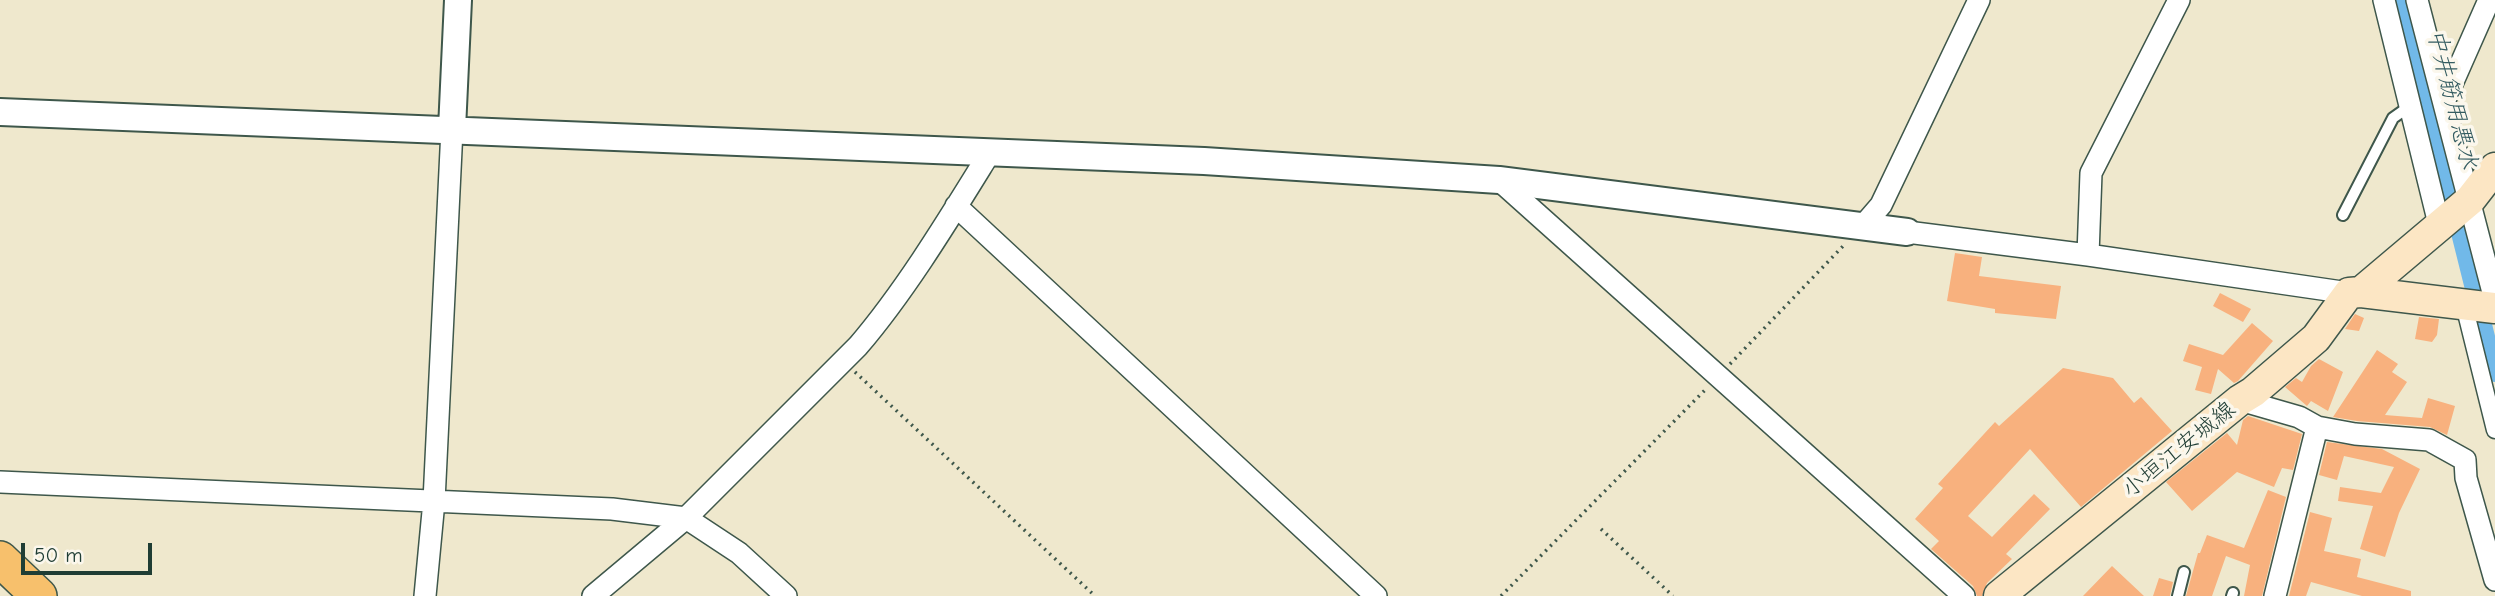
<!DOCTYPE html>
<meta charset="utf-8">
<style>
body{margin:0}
#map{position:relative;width:2495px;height:596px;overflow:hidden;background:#efe8cd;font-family:"Comic Neue",sans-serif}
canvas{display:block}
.scale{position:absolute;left:21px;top:543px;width:131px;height:32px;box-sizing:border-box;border:4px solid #1f3d34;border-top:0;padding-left:9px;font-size:21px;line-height:24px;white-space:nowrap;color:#1f3d34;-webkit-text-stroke:5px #fbf7ec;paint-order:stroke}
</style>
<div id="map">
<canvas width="2495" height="596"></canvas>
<div class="scale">50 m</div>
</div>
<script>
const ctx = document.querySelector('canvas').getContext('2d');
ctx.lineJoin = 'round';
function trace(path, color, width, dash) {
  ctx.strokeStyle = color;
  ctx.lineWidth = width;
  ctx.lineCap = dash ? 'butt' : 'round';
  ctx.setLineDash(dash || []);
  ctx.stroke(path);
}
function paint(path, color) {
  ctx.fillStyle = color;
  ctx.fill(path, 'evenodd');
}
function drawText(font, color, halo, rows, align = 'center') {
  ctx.font = font + ' "Comic Neue","Klee One",sans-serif';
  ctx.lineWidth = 7;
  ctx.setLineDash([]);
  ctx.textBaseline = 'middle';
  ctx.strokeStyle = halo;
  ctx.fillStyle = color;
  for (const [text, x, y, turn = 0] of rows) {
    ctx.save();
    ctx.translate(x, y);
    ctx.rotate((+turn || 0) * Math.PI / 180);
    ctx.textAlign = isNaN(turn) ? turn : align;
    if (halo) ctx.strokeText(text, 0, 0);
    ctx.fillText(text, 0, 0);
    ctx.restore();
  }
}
trace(new Path2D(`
 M2402 0 2495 373`), '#71b9e9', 18);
paint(new Path2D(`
 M1955 253 1982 257 1979 276 2061 286 2056 319 1995 313V309L1947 301Z
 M2220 293 2251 309 2243 322 2213 306Z
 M2355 314 2364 318 2359 331 2345 329Z
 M2419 317 2439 319 2437 335 2432 342 2415 339Z
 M2252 323 2273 341 2238 381 2234 383 2218 369 2211 394 2195 390 2202 367 2183 361 2189 344 2223 355Z
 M2377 350 2398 364 2392 372 2407 382 2385 415 2422 418 2428 398 2455 406 2447 435 2430 427 2357 421 2333 417Z
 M2319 359 2343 372 2328 411 2311 401 2307 406 2285 387 2296 378 2302 382 2311 366Z
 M2063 368 2113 378 2134 403 2141 397 2172 431 2081 507 2030 449 1968 516 1992 537 2034 494 2050 509 2006 554 2012 559 1987 583 1982 596H1977L1973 586 1931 549 1939 541 1915 519 1943 488 1938 484 1995 422 1999 426Z
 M2248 416 2302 434 2293 470 2282 468 2274 487 2237 472 2192 511 2166 482 2227 433 2237 445 2243 420Z
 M2327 442 2382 449 2420 469 2399 513 2385 557 2360 549 2373 506 2338 501 2340 487 2381 493 2394 467 2344 456 2337 480 2319 475Z
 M2268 490 2286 497 2262 596H2244L2250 565 2226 556 2212 596H2186L2198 553H2200L2207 535 2244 548Z
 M2310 512 2332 518 2324 551 2361 559 2357 577 2411 591V596H2362L2311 582 2306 596H2289Z
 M2112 566 2144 596H2083Z
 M2159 578 2173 582 2170 596H2153Z`), '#f8b17e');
const service = new Path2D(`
 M2343 215 2393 118 2410 106
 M2178 596 2184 572
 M2232 596 2233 593`);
const pedestrian = new Path2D(`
 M2464 305 2495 430`);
const minor = new Path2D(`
 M2384 0 2439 224
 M2417 0 2495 300
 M2444 102 2489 0
 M1499 180 1964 596
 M956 206 1376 596
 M1862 227 1881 205 1979 0
 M1907 232 2088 255 2349 293
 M2088 255 2091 173 2179 0
 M2240 400 2299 417 2317 427 2355 434 2429 440 2465 460 2466 478 2495 580
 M0 482 612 509 686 518 739 553 786 596
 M425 596 434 501 452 129
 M593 596 686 518 858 346C906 290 950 217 989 154
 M2275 596 2317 427`);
const tertiary = new Path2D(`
 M0 112 1204 161 1499 180 1907 232
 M452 129 458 0`);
const secondary = new Path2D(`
 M2361 292 2470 200 2495 168
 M1999 596 2240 400 2253 392 2316 338 2349 293 2361 292 2495 308`);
const trunk = new Path2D(`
 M0 559 39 596`);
trace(service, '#3e574b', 14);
trace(pedestrian, '#3e574b', 19);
trace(minor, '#3e574b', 24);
trace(tertiary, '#3e574b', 30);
trace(secondary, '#3e574b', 33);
trace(trunk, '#3e574b', 38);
trace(new Path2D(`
 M1730 364 1846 243
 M855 372 1095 596
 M1601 529 1673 596
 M1501 596 1705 390`), '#3e574b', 3.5, [2, 5]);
trace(service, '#fff', 10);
trace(pedestrian, '#fff', 16);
trace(minor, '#fff', 21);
trace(tertiary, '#fff', 26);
trace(secondary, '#fce6c4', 30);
trace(trunk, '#f7c06c', 35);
drawText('23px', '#1f3d34', '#fbf7ec', [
 ["小垣江安城線",2179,450,-39]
]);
drawText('italic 24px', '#345c61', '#fbf7ec', [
 ["中井筋用悪水",2452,99,76]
]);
</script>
